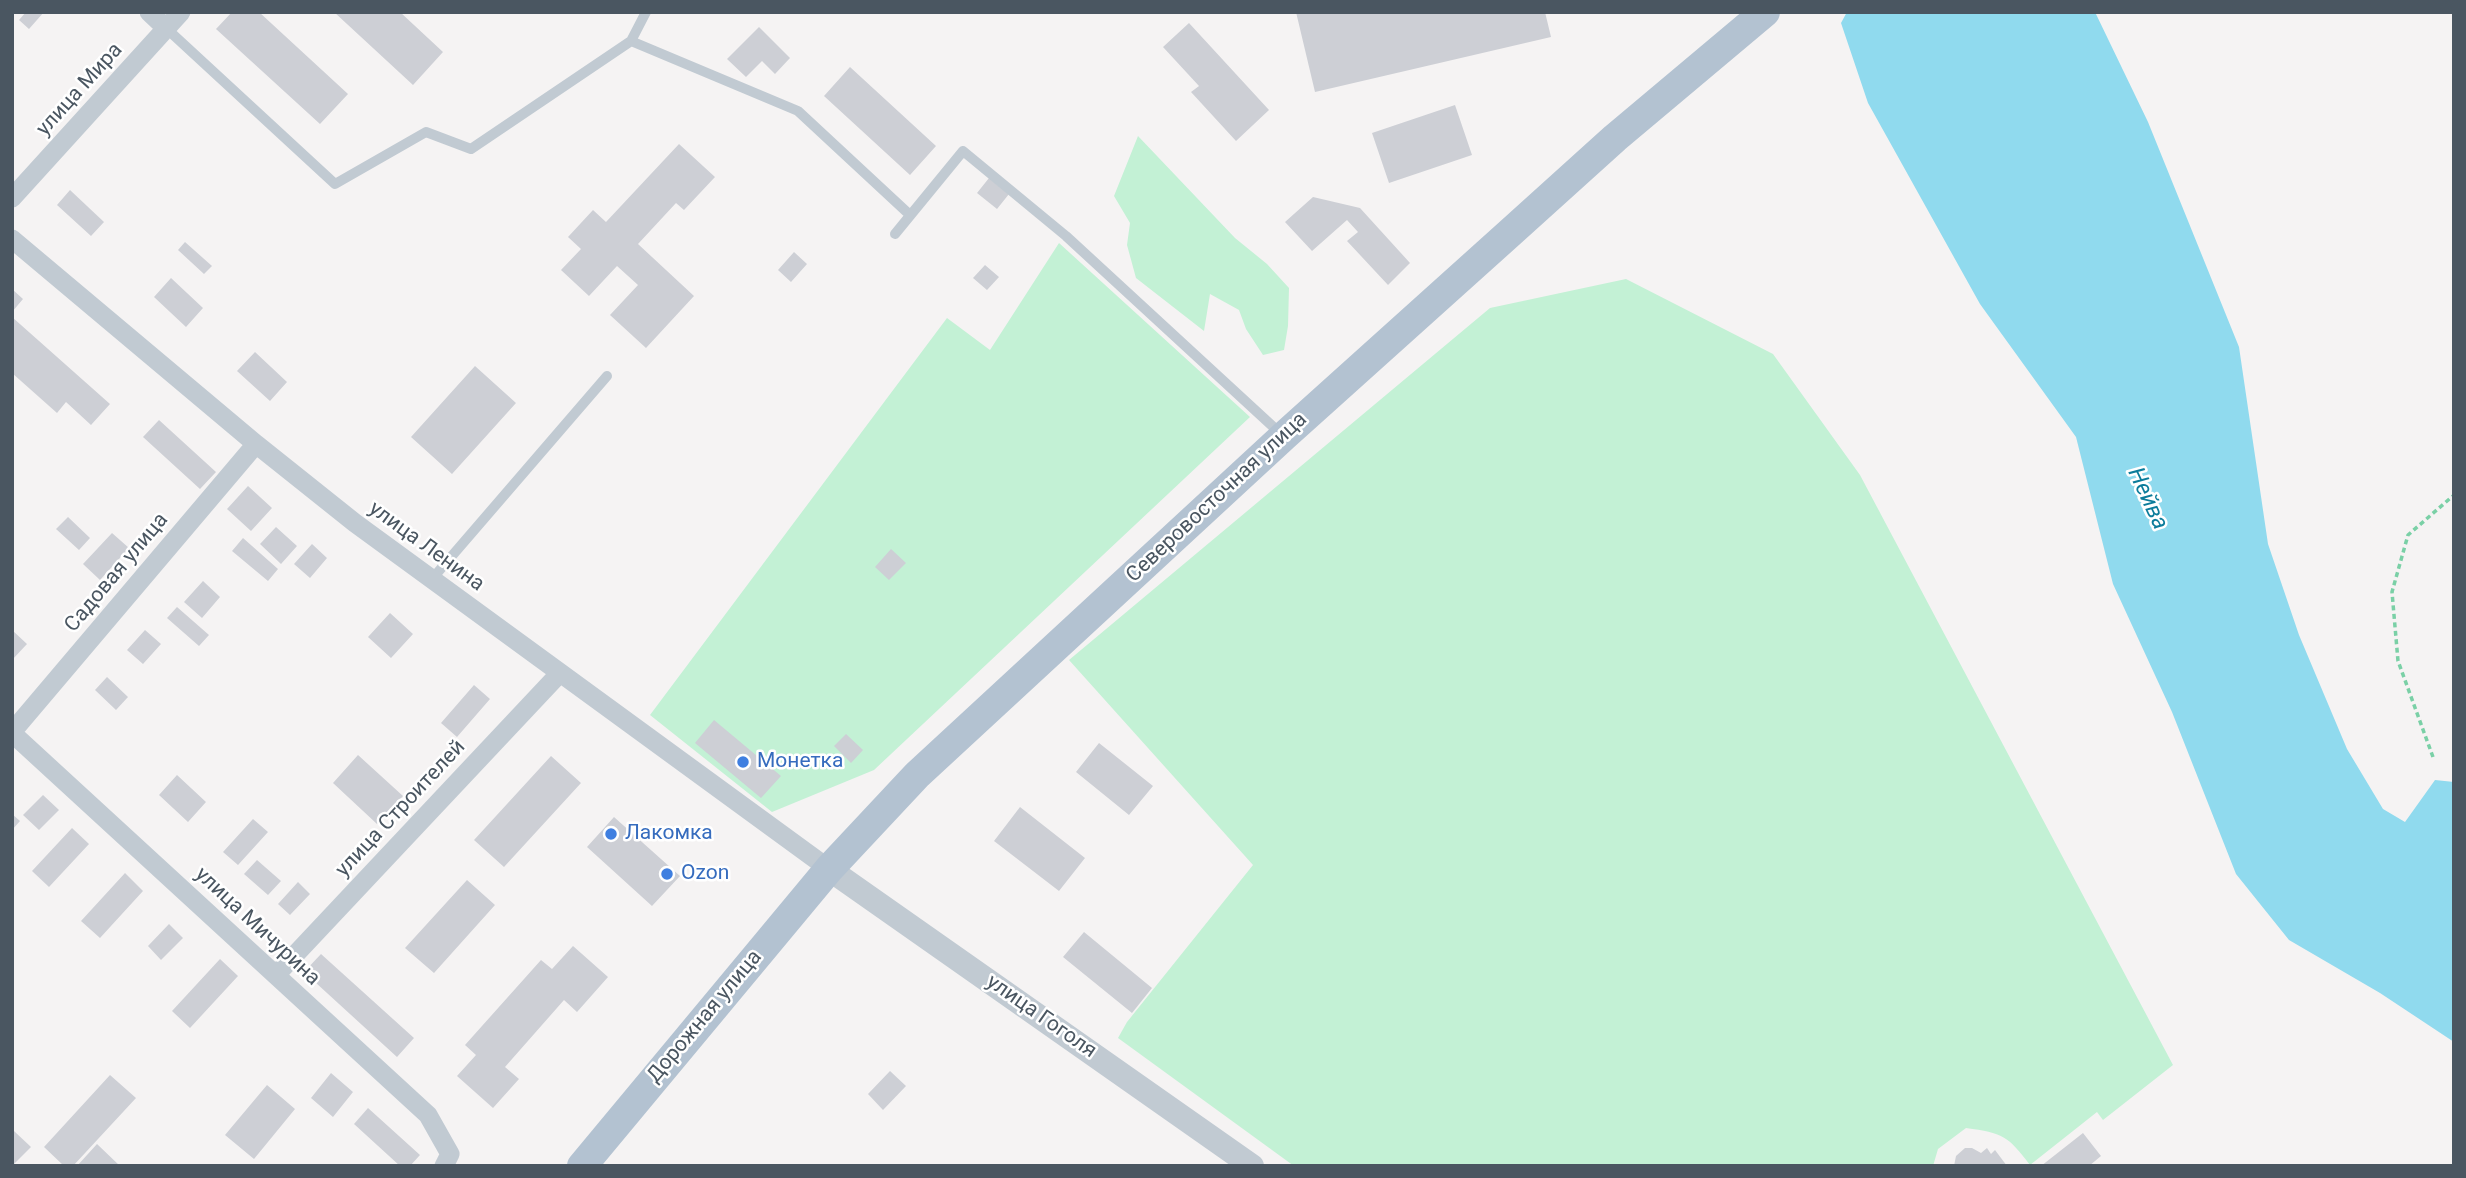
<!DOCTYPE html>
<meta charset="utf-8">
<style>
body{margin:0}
#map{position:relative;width:2466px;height:1178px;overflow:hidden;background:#f5f3f3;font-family:Roboto,sans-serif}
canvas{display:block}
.frame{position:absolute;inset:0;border:14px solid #4a5661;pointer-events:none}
</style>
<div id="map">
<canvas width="2466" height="1178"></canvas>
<div class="frame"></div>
</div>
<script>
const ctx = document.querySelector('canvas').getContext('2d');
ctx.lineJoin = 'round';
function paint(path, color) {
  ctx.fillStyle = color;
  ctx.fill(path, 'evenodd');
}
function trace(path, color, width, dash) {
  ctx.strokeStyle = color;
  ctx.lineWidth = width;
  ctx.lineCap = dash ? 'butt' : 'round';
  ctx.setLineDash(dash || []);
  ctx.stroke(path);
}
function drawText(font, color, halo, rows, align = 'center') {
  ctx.font = font + ' Roboto,sans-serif';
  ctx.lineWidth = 5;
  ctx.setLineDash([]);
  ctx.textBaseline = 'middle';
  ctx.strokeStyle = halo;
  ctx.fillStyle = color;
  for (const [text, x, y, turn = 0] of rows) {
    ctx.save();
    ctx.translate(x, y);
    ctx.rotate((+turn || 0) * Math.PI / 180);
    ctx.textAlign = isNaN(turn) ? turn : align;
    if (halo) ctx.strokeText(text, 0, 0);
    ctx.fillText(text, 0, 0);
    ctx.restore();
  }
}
paint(new Path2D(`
 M1138 136 1235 238 1267 264 1289 288 1288 326 1284 350 1263 355 1246 329 1239 310 1210 294 1204 331 1136 278 1127 245 1130 223 1114 196Z
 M1059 243 1250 417 874 770 772 812 650 715 947 318 990 350Z
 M1626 279 1773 354 1860 475 2173 1065 2103 1120 2097 1112 2030 1165C2008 1136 2003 1133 1966 1128L1938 1149 1933 1166H1294L1118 1038 1127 1022 1253 865 1069 660 1490 308Z`), '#c3f1d5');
paint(new Path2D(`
 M1847 12H2095L2148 122 2239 347 2268 544 2299 635 2347 749 2383 809 2405 822 2435 780 2454 782V1042L2380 993 2289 940 2236 874 2172 712 2113 584 2076 437 1980 304 1868 103 1841 23Z`), '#90daee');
paint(new Path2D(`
 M26 12H44L29 29 19 20Z
 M232 12H259L348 94 320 124 216 29Z
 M334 12H400L443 52 413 85Z
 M1296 12H1545L1551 37 1315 92Z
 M1189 23 1269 110 1236 141 1191 92 1199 86 1163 47Z
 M759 27 790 58 775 74 762 61 746 77 727 59Z
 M850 67 936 146 910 175 824 96Z
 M1455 105 1472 155 1389 183 1372 133Z
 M679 144 715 177 684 210 676 203 638 244 694 296 646 348 610 315 638 285 617 266 589 296 561 270 581 249 568 237 593 210 606 222Z
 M989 178 1009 194 997 209 977 193Z
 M70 190 104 222 91 236 57 205Z
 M1313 197 1360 208 1410 263 1388 285 1347 241 1358 232 1347 220 1312 251 1285 222Z
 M185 242 212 266 204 274 178 250Z
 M794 252 807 264 791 282 778 270Z
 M985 265 999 277 987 290 973 278Z
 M171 278 203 308 186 327 154 297Z
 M12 289 23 299 12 312Z
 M12 317 110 404 91 425 66 402 57 413 12 373Z
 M255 352 287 382 270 401 237 371Z
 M475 366 516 403 452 474 411 437Z
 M159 420 216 472 200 489 143 437Z
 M248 486 272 508 251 531 227 509Z
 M68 517 90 538 79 550 56 529Z
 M276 527 297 546 281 564 260 544Z
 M112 533 129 548 100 580 83 564Z
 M243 538 278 569 268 581 232 551Z
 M312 544 327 558 310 578 294 564Z
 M891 549 906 563 889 580 875 567Z
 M203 581 220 597 202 618 184 602Z
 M177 607 209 635 199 646 167 618Z
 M390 613 413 634 391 658 368 637Z
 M12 630 27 644 12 660Z
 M145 630 161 644 143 664 127 650Z
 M107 677 128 697 116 710 95 690Z
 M474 685 490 699 457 737 441 723Z
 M714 720 781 776 761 798 695 743Z
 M846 734 863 750 851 763 834 746Z
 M1099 743 1153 786 1129 815 1076 772Z
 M358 755 403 796 377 824 333 783Z
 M551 756 581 783 504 867 474 840Z
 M177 775 206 802 188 822 159 795Z
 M43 795 59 810 39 830 23 815Z
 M1020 807 1085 858 1059 891 994 841Z
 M12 814 20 821 12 830Z
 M614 817 680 876 652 906 587 847Z
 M253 819 268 832 238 865 223 852Z
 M72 828 89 844 49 887 32 871Z
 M257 860 281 881 268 895 244 874Z
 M125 873 143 891 100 938 81 921Z
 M467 880 495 905 434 973 405 948Z
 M298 882 310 894 290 915 278 904Z
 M169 924 183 938 161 960 148 946Z
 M1084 932 1152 988 1132 1013 1063 957Z
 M573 946 608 977 577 1012 564 1000 505 1067 519 1079 493 1108 457 1076 476 1055 465 1045 541 960 552 969Z
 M321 954 414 1038 397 1057 304 972Z
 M220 959 238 976 190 1028 172 1011Z
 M890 1071 906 1086 883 1110 868 1094Z
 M331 1073 353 1092 333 1117 311 1098Z
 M110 1075 136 1098 73 1166H64L44 1147Z
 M267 1085 295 1109 254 1159 225 1135Z
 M368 1108 420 1155 410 1166H400L354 1124Z
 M14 1131 31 1147 12 1166V1133Z
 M2083 1133 2101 1156 2089 1166H2041Z
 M97 1144 120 1166H77Z
 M1965 1148H1972L1981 1153 1987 1148 1991 1154 1995 1150 2007 1166H1954L1956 1156Z`), '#cdcfd5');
trace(new Path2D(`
 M2433 757 2398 661 2392 592 2408 535 2454 495`), '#7ad0a6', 3.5, [5, 3.5]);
trace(new Path2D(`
 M167 29 335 184 426 132 471 149 631 41 646 12
 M631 41 798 111 910 215
 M895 234 963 151 1066 236 1281 434
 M432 579 607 376`), '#c1cad2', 10);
trace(new Path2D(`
 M149 12 167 29
 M12 198 181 12
 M12 239 256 444 355 523 829 869
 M12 732 256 444
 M12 733 428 1115 450 1154 444 1166
 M276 975 559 674`), '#c1cad2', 19);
trace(new Path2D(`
 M829 869 1252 1166`), '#c1cad2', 24);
trace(new Path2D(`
 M582 1166 829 869 917 775 1284 436 1512 231 1615 138 1765 12`), '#b3c2d1', 30);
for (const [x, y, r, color] of [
 [743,762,7,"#3f7fe0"],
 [611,834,7,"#3f7fe0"],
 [667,874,7,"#3f7fe0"]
]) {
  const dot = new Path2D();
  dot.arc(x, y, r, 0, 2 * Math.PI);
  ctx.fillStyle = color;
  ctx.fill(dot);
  trace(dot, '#fff', 2.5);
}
drawText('21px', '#4a5661', '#fff', [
 ["улица Мира",80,90,-48],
 ["Северовосточная улица",1217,498,-43],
 ["улица Ленина",426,547,36],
 ["Садовая улица",117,573,-50],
 ["улица Строителей",401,809,-47],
 ["улица Мичурина",257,927,43],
 ["Дорожная улица",705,1017,-50],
 ["улица Гоголя",1041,1017,35]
]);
drawText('21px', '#366cbe', '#fff', [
 ["Монетка",757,762],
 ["Лакомка",625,834],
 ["Ozon",681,874]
], 'left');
drawText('italic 23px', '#0c7c9b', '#fff', [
 ["Нейва",2147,499,65]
]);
</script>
